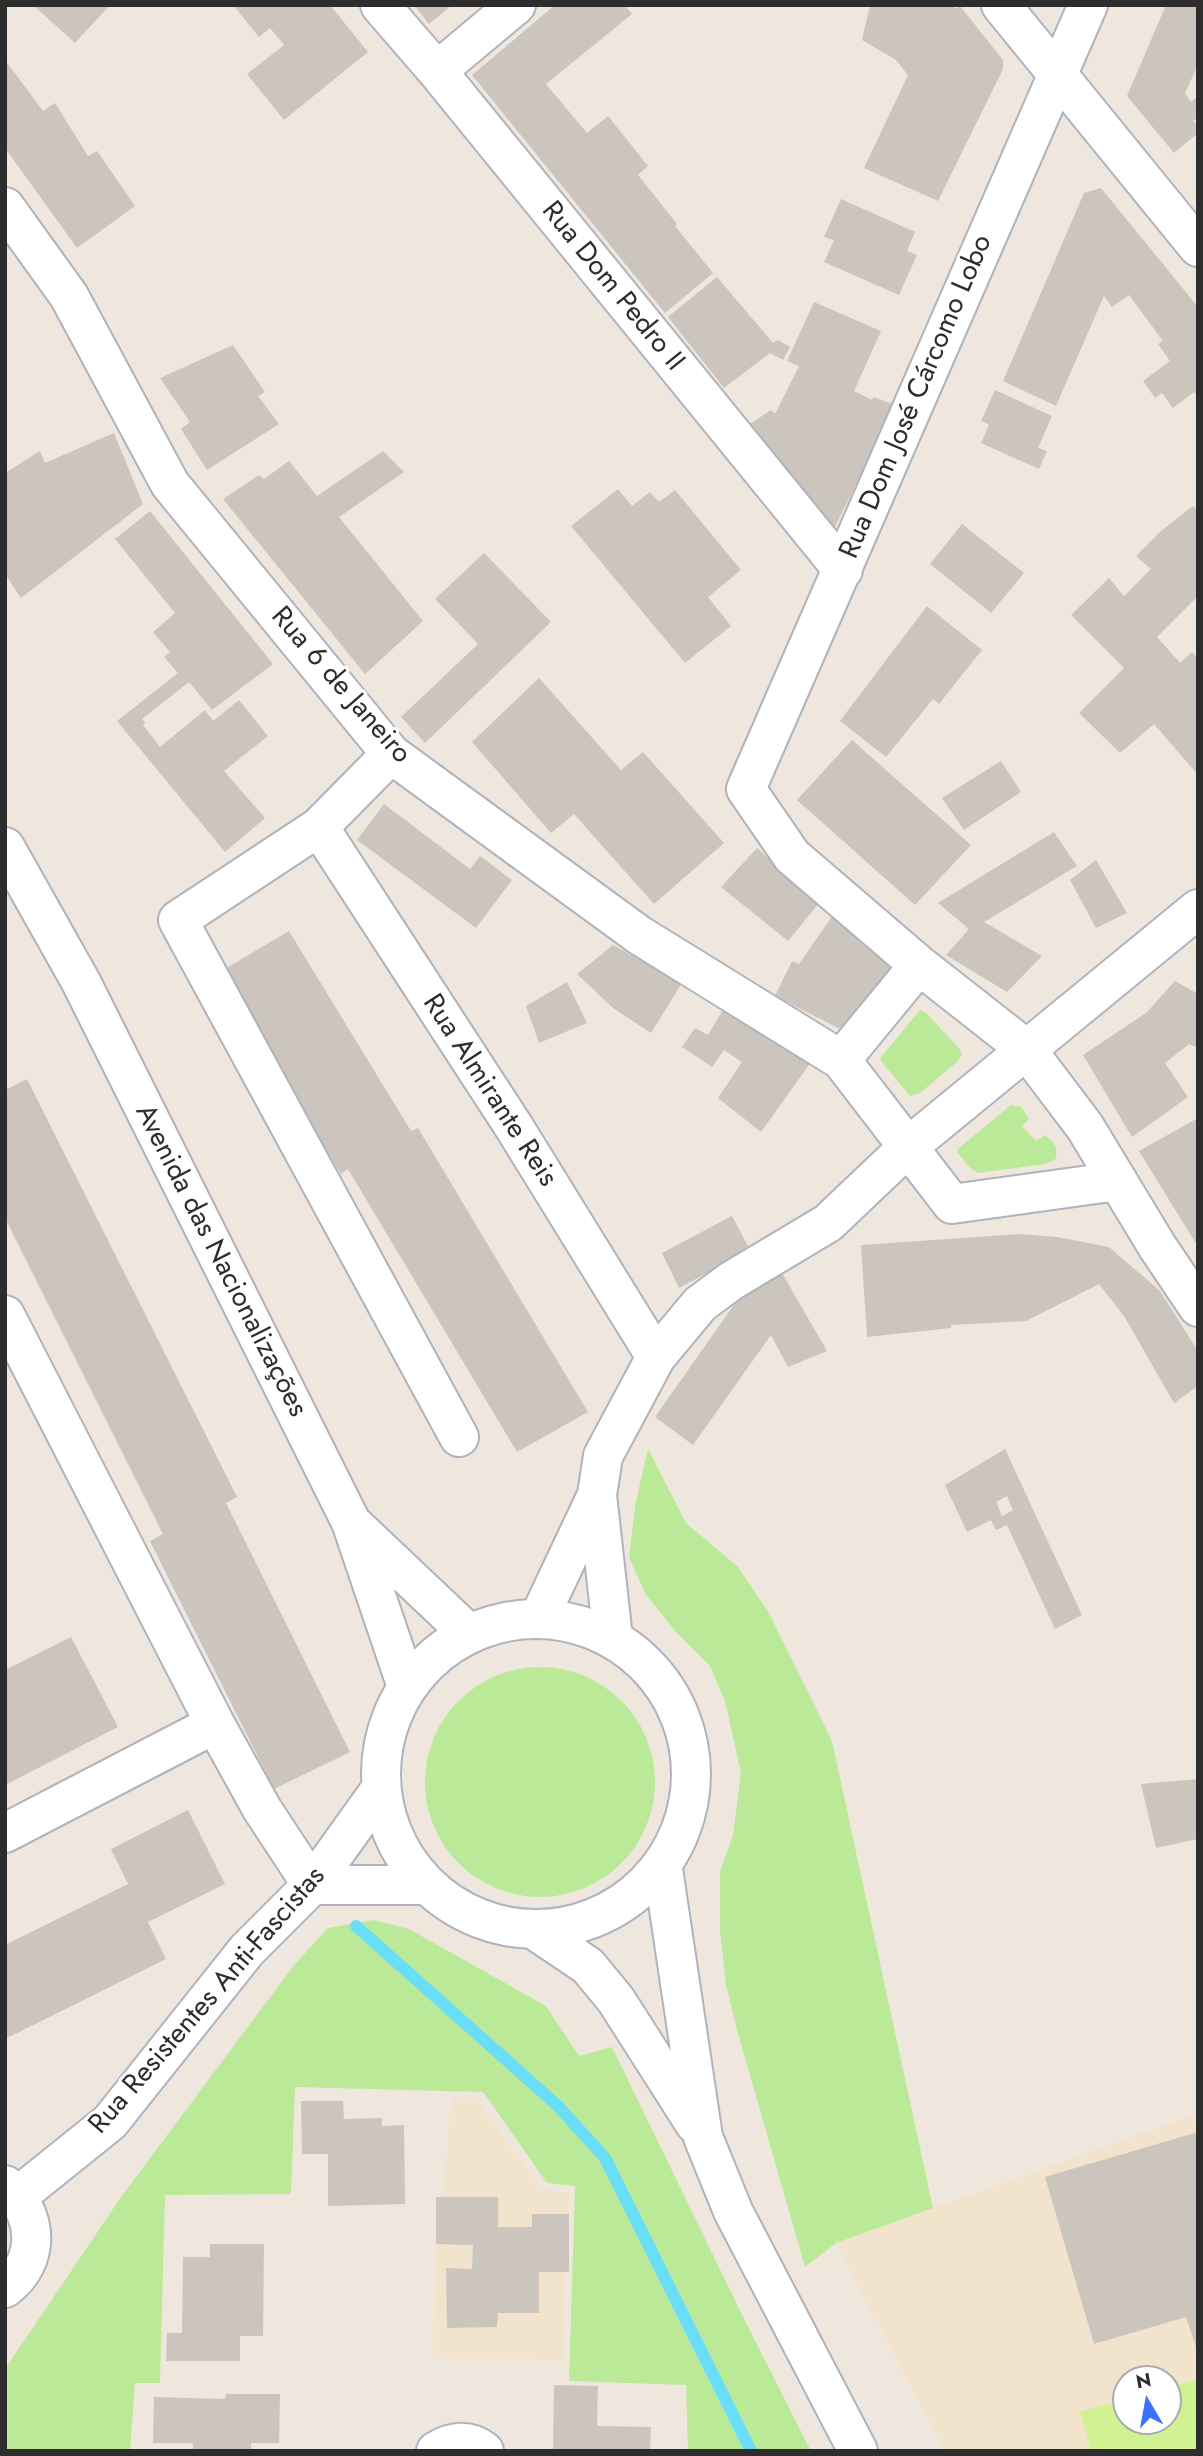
<!DOCTYPE html>
<meta charset="utf-8">
<style>
body{margin:0}
#map{position:relative;width:1203px;height:2456px;overflow:hidden;background:#efe7de;font-family:Jost,sans-serif}
canvas{display:block}
.frame{position:absolute;inset:0;border:7px solid #2d2d2d;pointer-events:none}
.north{position:absolute;left:1112px;top:2365px;width:70px;height:70px;box-sizing:border-box;background:#fff;border:2px solid #ababab;border-radius:50%;rotate:350deg;font-size:19px;font-weight:700;line-height:28px;text-align:center;color:#2d2d2d}
.north::after{content:'';display:block;margin:auto;width:24px;height:32px;background:#3c70ff;clip-path:polygon(50% 0,100% 100%,50% 72%,0 100%)}
</style>
<div id="map">
<canvas width="1203" height="2456"></canvas>
<div class="frame"></div>
<div class="north">N</div>
</div>
<script>
const ctx = document.querySelector('canvas').getContext('2d');
ctx.lineJoin = 'round';
function paint(path, color) {
  ctx.fillStyle = color;
  ctx.fill(path, 'evenodd');
}
function trace(path, color, width, dash) {
  ctx.strokeStyle = color;
  ctx.lineWidth = width;
  ctx.lineCap = dash ? 'butt' : 'round';
  ctx.setLineDash(dash || []);
  ctx.stroke(path);
}
function drawText(font, color, halo, rows, align = 'center') {
  ctx.font = font + ' Jost,sans-serif';
  ctx.lineWidth = 6;
  ctx.setLineDash([]);
  ctx.textBaseline = 'middle';
  ctx.strokeStyle = halo;
  ctx.fillStyle = color;
  for (const [text, x, y, turn = 0] of rows) {
    ctx.save();
    ctx.translate(x, y);
    ctx.rotate((+turn || 0) * Math.PI / 180);
    ctx.textAlign = isNaN(turn) ? turn : align;
    if (halo) ctx.strokeText(text, 0, 0);
    ctx.fillText(text, 0, 0);
    ctx.restore();
  }
}
paint(new Path2D(`
 M455 2097H475L542 2189 569 2193V2272L566 2273 564 2360 433 2358 436 2197 444 2196 450 2104Z
 M1198 2113V2451H944L836 2243ZM1126 2379H1168V2421H1126Z`), '#f2e3cd');
paint(new Path2D(`
 M920 1010 926 1013 959 1048 962 1054 958 1061 920 1093 910 1096 881 1061V1057Z
 M1011 1105 1021 1107 1029 1119 1022 1126 1036 1141 1045 1135C1053 1142 1060 1148 1055 1160L1045 1164 978 1173 970 1168 957 1152 959 1148Z
 M648 1449 686 1523 738 1567 769 1613 832 1741 933 2208 836 2243 805 2267 737 2030 726 1985 720 1931V1872L733 1835 741 1773 725 1701 710 1666 675 1631 645 1593 629 1557 636 1501Z
 M425 1782a115 115 0 1 1 230 0a115 115 0 1 1-230 0Z
 M374 1920 409 1929 546 2006 579 2056 612 2047 747 2325 811 2451H688L686 2385 569 2381 575 2186 547 2183 483 2092 295 2087 291 2194 165 2195 160 2383H135L130 2451H5V2369L121 2197 294 1965 328 1928Z`), '#baea97');
paint(new Path2D(`
 M1198 2379V2451H1091L1080 2412 1126 2399V2421H1168V2387Z`), '#d1f292');
trace(new Path2D(`
 M356 1926 558 2106 605 2158 751 2451`), '#6adef9', 12);
paint(new Path2D(`
 M33 5H110L75 43Z
 M233 5H330L368 52 284 120 247 74 284 45 270 28 259 37Z
 M414 5H452L429 24Z
 M555 5H625L632 14 546 84 587 133 608 116 648 166 638 175 677 224 675 226 713 273 665 313 472 75Z
 M870 5H953L956 9 960 6 1003 60V69L938 201 864 168 908 75 896 60 862 40Z
 M1166 5H1198V65L1185 93 1191 102 1198 96V117L1193 121 1198 126V133L1174 153 1127 96Z
 M5 60 43 111 55 103 88 156 97 151 135 206 77 248 5 148Z
 M1101 188 1198 307V398L1194 392 1173 408 1162 393 1155 398 1143 381 1170 361 1158 344 1163 341 1129 295 1112 307 1104 296 1056 406 1003 381 1084 193Z
 M841 199 915 232 907 251 917 255 899 295 824 262 834 240 824 237Z
 M717 277 773 343 778 340 790 347 783 360 770 353 724 388 668 317Z
 M814 302 881 331 854 391 872 400 874 397 895 405 834 529 741 430 771 410 775 414 799 366 787 361Z
 M233 345 265 392 258 396 279 424 207 470 181 429 190 422 160 378Z
 M995 390 1052 416 1038 448 1047 451 1039 469 981 443 989 425 981 421Z
 M114 433 143 504 21 598 5 574V473L40 451 45 463Z
 M383 451 404 472 339 517 423 621 365 674 223 499 259 475 264 479 289 461 317 496Z
 M618 489 632 506 650 492 659 502 675 490 741 570 708 597 731 626 685 663 571 526Z
 M1193 506 1198 511V596L1157 637 1180 663 1192 652 1198 659V775L1154 724 1120 753 1079 713 1124 668 1071 615 1109 578 1124 596 1151 569 1136 556 1160 532Z
 M150 511 273 664 212 710 189 682 142 719 145 722 143 725 160 747 205 710 213 721 239 700 268 736 224 771 265 818 225 852 117 721 178 673 164 657 170 652 153 632 175 613 115 539Z
 M962 524 1024 573 991 613 930 564Z
 M484 553 551 622 425 743 401 717 478 644 435 599Z
 M927 606 982 650 939 704 933 699 886 757 840 721Z
 M539 678 621 770 643 752 724 843 654 904 574 814 551 833 472 742Z
 M852 740 971 845 915 905 797 800Z
 M1001 761 1021 792 964 830 942 798Z
 M384 804 470 869 480 856 512 880 476 928 357 840Z
 M1054 832 1077 866 984 922 1042 956 1007 992 946 955 969 929 938 903Z
 M757 848 819 903 788 941 721 887Z
 M1096 860 1127 913 1096 928 1070 880Z
 M833 915 890 968 842 1030 775 996 792 961 799 964Z
 M289 931 411 1131 418 1128 588 1412 517 1452 348 1169 341 1174 218 973Z
 M613 945 682 983 651 1033 613 1008 577 974Z
 M1175 981 1198 994V1048L1189 1044 1165 1063 1188 1097 1132 1137 1083 1055 1146 1013Z
 M567 982 587 1023 539 1043 526 1006Z
 M727 1003 816 1055 761 1132 718 1098 742 1062 724 1050 712 1067 682 1047 695 1028 708 1035Z
 M27 1079 237 1497 226 1503 350 1752 274 1789 150 1541 163 1534 5 1218V1090Z
 M1198 1118V1247L1139 1151Z
 M732 1216 750 1250 679 1288 662 1253Z
 M1020 1234 1057 1237 1109 1247 1160 1291 1198 1351V1386L1174 1403 1124 1316 1099 1284 1026 1321 951 1325V1328L867 1337 861 1245Z
 M782 1273 827 1351 788 1367 771 1335 693 1445 655 1417 745 1289Z
 M1005 1449 1082 1615 1055 1629 1007 1525 996 1530 991 1520 967 1532 945 1485ZM1007 1496 1013 1510 1002 1516 996 1502Z
 M71 1637 118 1727 5 1785V1670Z
 M1198 1779V1839L1156 1848 1141 1784Z
 M188 1810 225 1884 148 1922 166 1959 5 2039V1945L128 1884 111 1849Z
 M301 2101H343L344 2119 382 2118V2126L404 2125 405 2204 328 2206V2154H302Z
 M1198 2132V2353L1186 2317 1094 2344 1045 2177Z
 M436 2197H498V2227H532V2214H569V2272H539V2313H498L497 2327 447 2328 446 2268 472 2269 473 2245 436 2244Z
 M210 2244H264L263 2336H240V2361H166L167 2333H182L183 2257H210Z
 M554 2385 598 2386 597 2426 651 2427 650 2451H553Z
 M226 2394H280L279 2443H251V2451H193V2443H153L154 2397 225 2399Z`), '#cbc5bd');
const minor = new Path2D(`
 M380 5 437 71 843 570
 M1001 5 1198 247
 M437 71 516 5
 M5 207 69 296 170 484 391 754 639 935 841 1060
 M391 754 319 827 178 920 459 1437
 M319 827 514 1127 656 1357
 M919 965 792 856 746 789 1088 5
 M1118 1181 952 1204 841 1060 919 965 1026 1049 1085 1127 1157 1246 1198 1307
 M5 1315 215 1724 262 1809 312 1885
 M539 1618 597 1495
 M613 1638 597 1495 603 1456 656 1357 700 1304 731 1281 828 1223 909 1146 1198 909
 M5 1833 215 1724
 M312 1885H425
 M5 2185C38 2213 42 2260 5 2288
 M18 2196 110 2122 247 1950 312 1885 380 1790
 M436 2451C452 2441 469 2439 484 2451`);
const tertiary = new Path2D(`
 M5 847 81 982 351 1522 407 1687
 M355 1526 468 1633
 M381 1774a155 155 0 1 1 310 0a155 155 0 1 1-310 0Z
 M663 1869 703 2137 733 2211 858 2451
 M536 1931 588 1966 616 2000 695 2124`);
trace(minor, '#aeb3bd', 42);
trace(tertiary, '#aeb3bd', 42);
trace(minor, '#fff', 38);
trace(tertiary, '#fff', 38);
drawText('28px', '#2d2d2d', '#fff', [
 ["Rua Dom Pedro II",612,287,51],
 ["Rua Dom José Cárcomo Lobo",917,397,-67],
 ["Rua 6 de Janeiro",340,686,49],
 ["Rua Almirante Reis",489,1091,57],
 ["Avenida das Nacionalizações",220,1261,63],
 ["Rua Resistentes Anti-Fascistas",208,2001,-49]
]);
</script>
